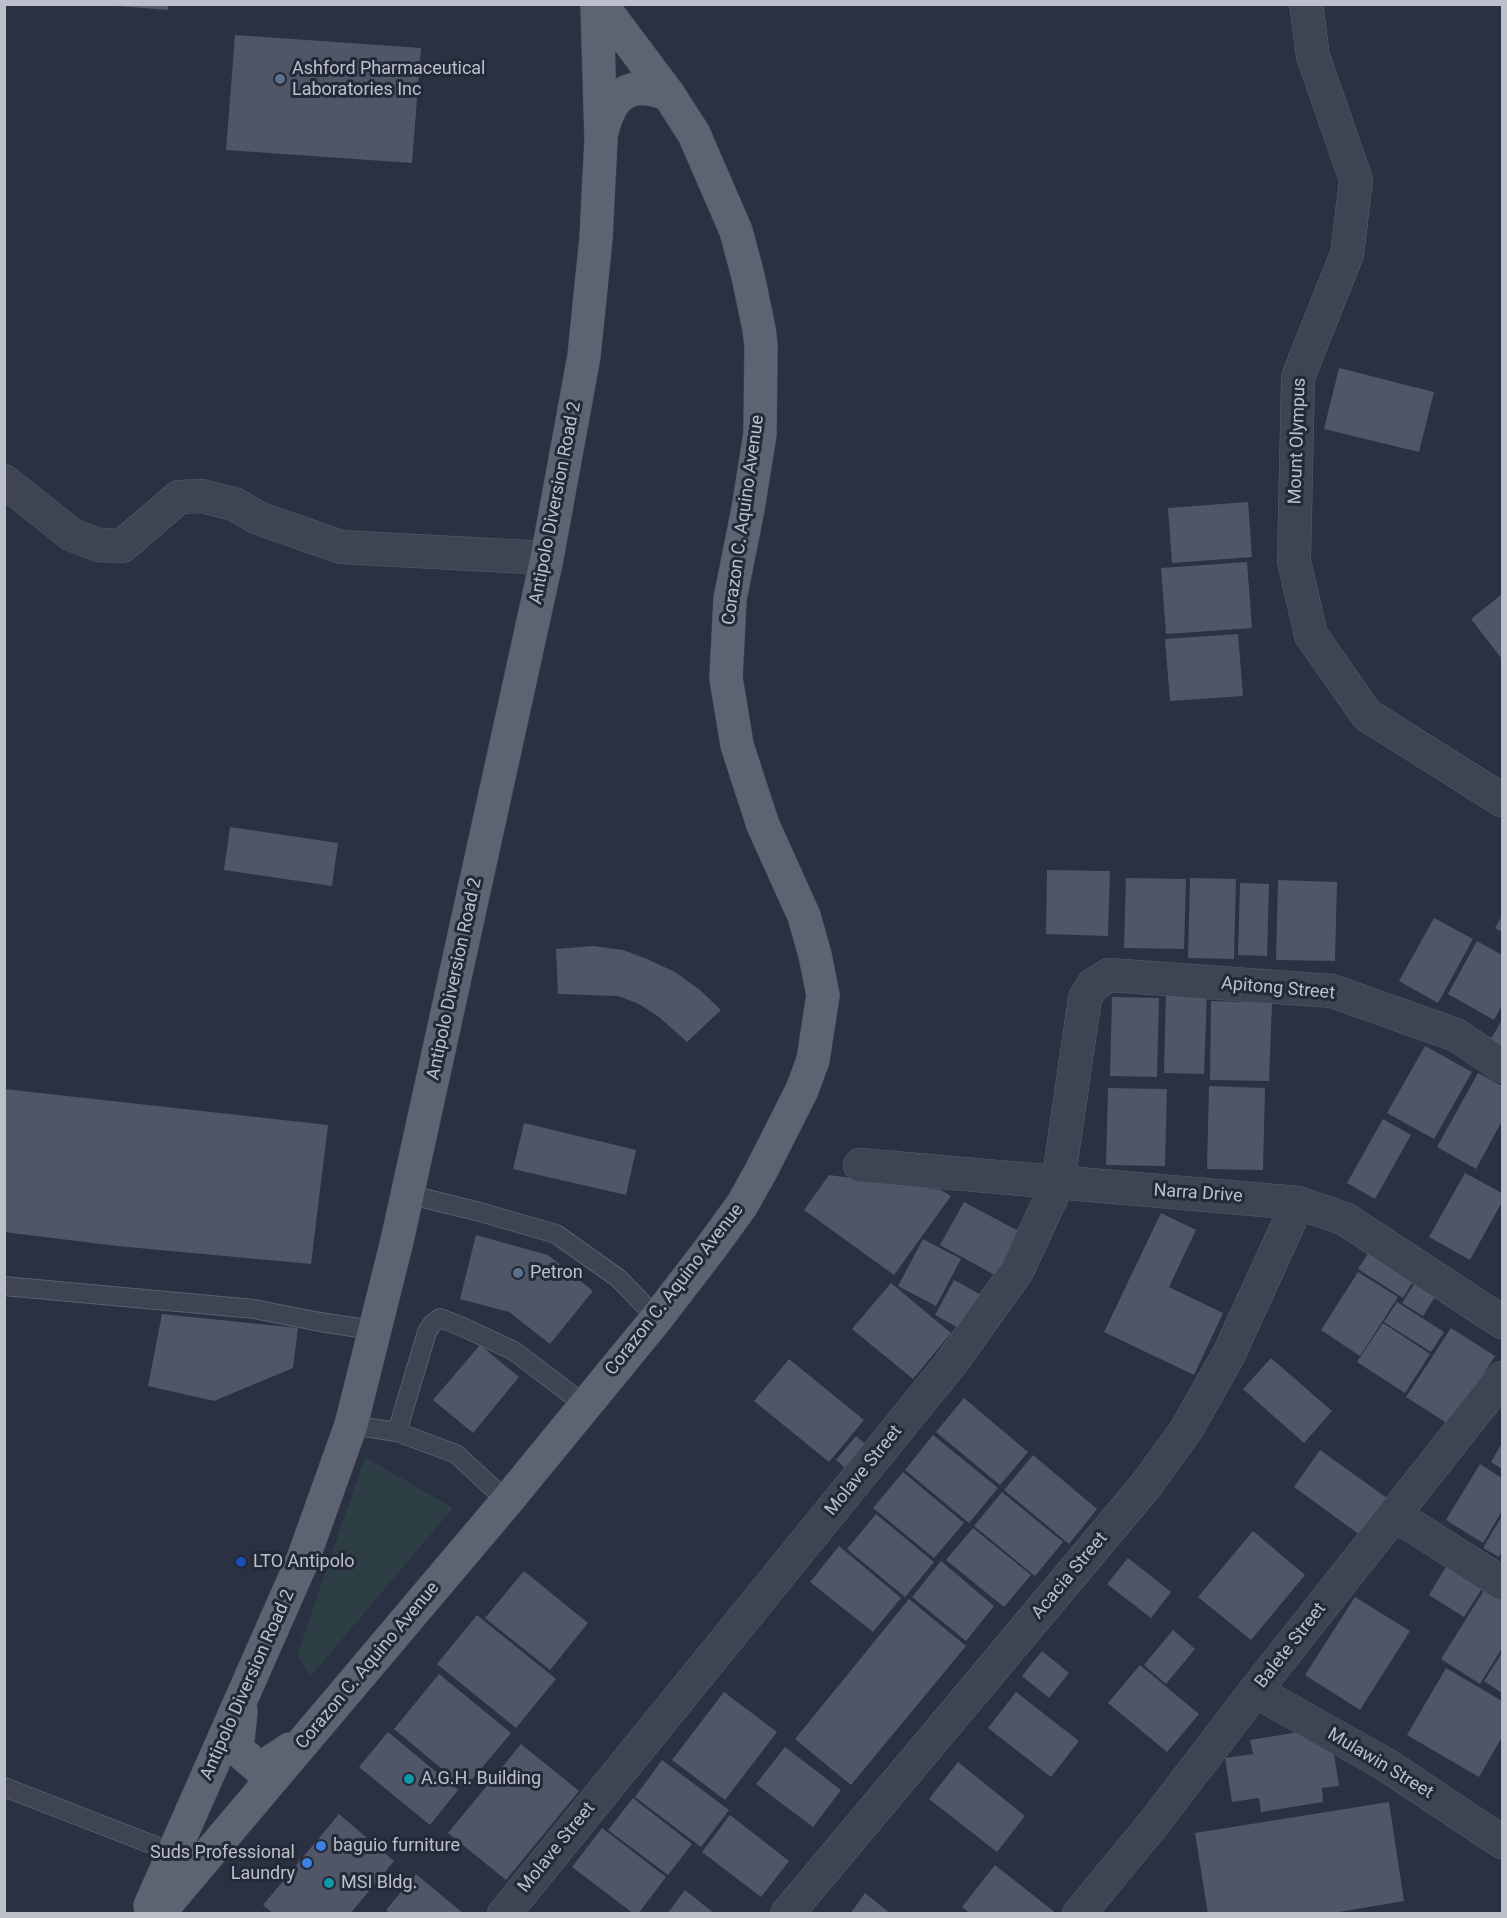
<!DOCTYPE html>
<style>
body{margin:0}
#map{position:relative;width:1507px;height:1918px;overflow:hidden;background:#2a3142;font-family:Roboto,sans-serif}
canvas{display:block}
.frame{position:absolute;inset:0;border:6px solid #bbc0cb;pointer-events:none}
</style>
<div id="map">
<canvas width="1507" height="1918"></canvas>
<div class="frame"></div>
</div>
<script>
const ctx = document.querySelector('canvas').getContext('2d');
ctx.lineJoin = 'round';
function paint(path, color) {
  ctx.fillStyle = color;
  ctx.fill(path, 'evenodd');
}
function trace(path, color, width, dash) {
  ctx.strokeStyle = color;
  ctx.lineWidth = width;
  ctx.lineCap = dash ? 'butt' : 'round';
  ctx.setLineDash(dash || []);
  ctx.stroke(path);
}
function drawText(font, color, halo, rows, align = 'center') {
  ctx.font = font + ' Roboto,sans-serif';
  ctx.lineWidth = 6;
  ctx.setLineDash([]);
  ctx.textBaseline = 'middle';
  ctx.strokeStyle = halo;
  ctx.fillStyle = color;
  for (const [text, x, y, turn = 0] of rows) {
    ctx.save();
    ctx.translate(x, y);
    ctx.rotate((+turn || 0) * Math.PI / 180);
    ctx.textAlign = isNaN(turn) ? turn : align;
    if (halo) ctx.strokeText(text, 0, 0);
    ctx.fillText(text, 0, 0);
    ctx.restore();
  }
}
paint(new Path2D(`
 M365 1457 453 1508 311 1676 297 1655Z`), '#2d3f44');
paint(new Path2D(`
 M117 4H168V10L117 6Z
 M235 35 421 48 412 163 226 150Z
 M1339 368 1434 392 1419 452 1324 429Z
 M1248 502 1252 557 1172 563 1168 508Z
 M1247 562 1252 628 1166 634 1161 568Z
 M1502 594V659L1471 619Z
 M1238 634 1243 696 1170 701 1165 639Z
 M230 827 338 843 332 886 224 870Z
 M1047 870 1110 871 1108 936 1046 934Z
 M1126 878 1186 879 1184 949 1124 948Z
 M1190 878 1236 879 1234 959 1188 958Z
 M1278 880 1337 882 1335 961 1276 960Z
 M1240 883 1269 884 1267 956 1238 955Z
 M1502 916V932L1495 928Z
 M1434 918 1473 939 1438 1003 1399 981Z
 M1477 941 1502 955V1005L1494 1020 1448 994Z
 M593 946 623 950 647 959 675 972 700 990 721 1010 687 1042 659 1017 639 1004 618 996 558 994 556 949Z
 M1166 990 1207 991 1204 1074 1164 1073Z
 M1112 997 1159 998 1157 1077 1110 1076Z
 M1211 1001 1272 1003 1269 1081 1210 1080Z
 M1502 1020V1050L1489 1042Z
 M1425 1046 1472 1072 1434 1139 1387 1113Z
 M1478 1073 1502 1086V1121L1476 1169 1437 1147Z
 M1209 1086 1265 1088 1263 1170 1207 1169Z
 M1108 1088 1167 1089 1165 1166 1106 1165Z
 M4 1089 328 1125 311 1264 117 1246 4 1232Z
 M1383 1119 1411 1135 1375 1199 1347 1183Z
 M524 1123 636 1150 626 1195 513 1169Z
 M1465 1173 1502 1193V1202L1470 1260 1429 1237Z
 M829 1175 941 1190 951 1196 894 1275 804 1210Z
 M964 1202 1026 1235 1002 1279 940 1245Z
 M1161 1213 1196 1230 1169 1287 1223 1313 1194 1375 1104 1332Z
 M476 1235 548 1255 593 1291 550 1344 509 1312 460 1299Z
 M923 1239 961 1259 936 1306 898 1286Z
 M1369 1252 1413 1281 1403 1298 1358 1269Z
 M1358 1272 1398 1297 1360 1356 1321 1330Z
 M1418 1278 1438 1292 1423 1316 1402 1303Z
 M954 1280 987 1298 968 1333 935 1315Z
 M891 1283 951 1333 913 1379 852 1329Z
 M1397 1302 1444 1332 1431 1352 1384 1322Z
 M162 1314 298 1328 293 1368 214 1401 148 1386Z
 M1383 1323 1430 1354 1405 1393 1357 1362Z
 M1451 1328 1495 1356 1450 1425 1406 1397Z
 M480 1345 519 1377 473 1433 433 1400Z
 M1271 1358 1332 1411 1304 1443 1243 1389Z
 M789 1359 864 1420 829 1462 754 1401Z
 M964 1398 1028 1452 1000 1485 936 1432Z
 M933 1435 998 1488 969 1523 905 1470Z
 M856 1436 872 1450 852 1474 836 1460Z
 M1502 1443V1469L1491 1462Z
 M1320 1450 1387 1498 1360 1535 1294 1487Z
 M1033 1455 1097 1509 1069 1544 1004 1490Z
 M1480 1464 1502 1478V1511L1483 1543 1446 1520Z
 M903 1472 964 1523 934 1558 873 1508Z
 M1002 1492 1063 1542 1035 1576 974 1526Z
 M876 1514 934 1562 905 1597 847 1549Z
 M1502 1516V1551L1499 1557 1483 1548Z
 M973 1528 1031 1575 1004 1607 946 1560Z
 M1253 1531 1305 1575 1251 1640 1198 1597Z
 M839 1546 901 1598 873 1632 810 1582Z
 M1128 1558 1171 1592 1151 1618 1107 1584Z
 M1450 1560 1486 1582 1464 1617 1429 1595Z
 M941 1561 994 1606 966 1641 912 1597Z
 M524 1571 588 1623 550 1670 485 1618Z
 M1488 1584 1502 1593V1648L1480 1684 1441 1659Z
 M1355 1597 1410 1631 1360 1710 1305 1675Z
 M909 1599 966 1646 851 1785 795 1739Z
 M477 1615 556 1679 516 1728 437 1664Z
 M1173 1630 1195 1649 1166 1684 1144 1665Z
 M1042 1651 1069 1673 1049 1698 1022 1676Z
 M1502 1653V1693L1484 1681Z
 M1140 1665 1199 1714 1167 1752 1108 1703Z
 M1446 1668 1502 1701V1737L1479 1777 1407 1735Z
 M439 1674 511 1733 465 1788 394 1729Z
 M724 1692 777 1732 725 1800 672 1760Z
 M1016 1692 1079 1741 1051 1777 988 1728Z
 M1312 1730 1315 1744 1332 1741 1339 1786 1322 1788 1323 1802 1261 1812 1259 1798 1232 1802 1225 1758 1253 1754 1250 1740Z
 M388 1732 458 1790 430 1825 359 1767Z
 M521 1744 579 1791 506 1880 448 1833Z
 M785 1747 841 1790 813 1827 756 1784Z
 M662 1760 729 1810 701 1847 635 1797Z
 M958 1762 1025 1816 997 1852 929 1799Z
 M633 1798 692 1844 668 1875 608 1830Z
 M1389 1802 1404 1901 1327 1914H1208L1195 1833Z
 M339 1814 394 1861 350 1914H274L263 1905Z
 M730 1815 789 1861 761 1897 702 1852Z
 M602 1828 666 1877 638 1914H634L572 1867Z
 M995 1865 1057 1914H971L962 1907Z
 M416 1874 464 1914H390L386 1910Z
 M685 1890 715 1914H667Z
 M865 1893 891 1914H850Z`), '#4f5668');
const service = new Path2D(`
 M407 1194 480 1212 556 1234 618 1278 657 1318
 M4 1286 254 1309 320 1322 373 1330
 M351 1425 397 1432 456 1454 507 1501
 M397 1432 427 1332 432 1324 440 1318 463 1327 514 1351 585 1405
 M4 1787 174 1853`);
const minor = new Path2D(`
 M1306 4 1313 56 1356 180 1347 254 1298 377 1294 561 1311 635 1367 715 1502 800
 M4 481 72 535 98 545 122 546 179 497 202 496 234 504 258 518 341 547 547 558
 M860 1165 1298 1203 1345 1219 1502 1322
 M1395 1515 1502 1583
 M1255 1691 1385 1764 1502 1842
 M504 1914 952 1362 1017 1271 1058 1183 1085 998 1093 985 1109 975 1332 991 1456 1035 1502 1066
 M787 1914 1147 1484 1186 1430 1228 1356 1298 1203
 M1079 1914 1154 1823 1255 1691 1502 1378`);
const primary = new Path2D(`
 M602 132C611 93 631 79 669 95
 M241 1711 237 1749 260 1769 290 1749
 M150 1906 303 1559 351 1425 397 1241 547 558 584 356 596 238 601 139 597 4
 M158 1914 507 1501 657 1318 710 1249 742 1205 761 1171 802 1090 813 1060 823 995 815 955 804 916 763 825 748 779 737 745 726 678 730 599 748 509 760 434 761 345 759 329 748 276 736 231 694 134 669 95 601 4`);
trace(service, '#595f6c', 20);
trace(minor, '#595f6c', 34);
trace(primary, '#484d5b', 34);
trace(service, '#3e4452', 18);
trace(minor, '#3e4452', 33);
trace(primary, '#5d6371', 33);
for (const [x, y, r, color] of [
 [280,79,6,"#5c6f8a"],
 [518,1273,6,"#5c6f8a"],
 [241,1562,6,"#1a4fb4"],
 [409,1779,6,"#0f9aa8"],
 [321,1846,6,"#3f7fe0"],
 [307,1863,6,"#3f7fe0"],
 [329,1883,6,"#0f9aa8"]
]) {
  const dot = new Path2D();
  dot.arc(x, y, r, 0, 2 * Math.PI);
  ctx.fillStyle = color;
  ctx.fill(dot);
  trace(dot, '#232937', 2);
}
drawText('18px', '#bbc0cb', '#232937', [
 ["Ashford Pharmaceutical",292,69],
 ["Laboratories Inc",292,90],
 ["Petron",530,1273],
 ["LTO Antipolo",253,1562],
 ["A.G.H. Building",421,1779],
 ["baguio furniture",333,1846],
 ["Suds Professional",295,1853,"right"],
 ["Laundry",295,1874,"right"],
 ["MSI Bldg.",341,1883]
], 'left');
drawText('18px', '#bbc0cb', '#232937', [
 ["Mount Olympus",1298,441,-88],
 ["Antipolo Diversion Road 2",556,503,-79],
 ["Corazon C. Aquino Avenue",744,520,-82],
 ["Antipolo Diversion Road 2",455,979,-78],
 ["Apitong Street",1278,989,5],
 ["Narra Drive",1198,1194,4],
 ["Corazon C. Aquino Avenue",675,1290,-52],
 ["Molave Street",864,1471,-51],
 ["Acacia Street",1070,1576,-50],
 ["Balete Street",1291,1646,-52],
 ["Corazon C. Aquino Avenue",368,1666,-50],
 ["Antipolo Diversion Road 2",248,1685,-66],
 ["Mulawin Street",1380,1764,31],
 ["Molave Street",557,1848,-51]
]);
</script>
